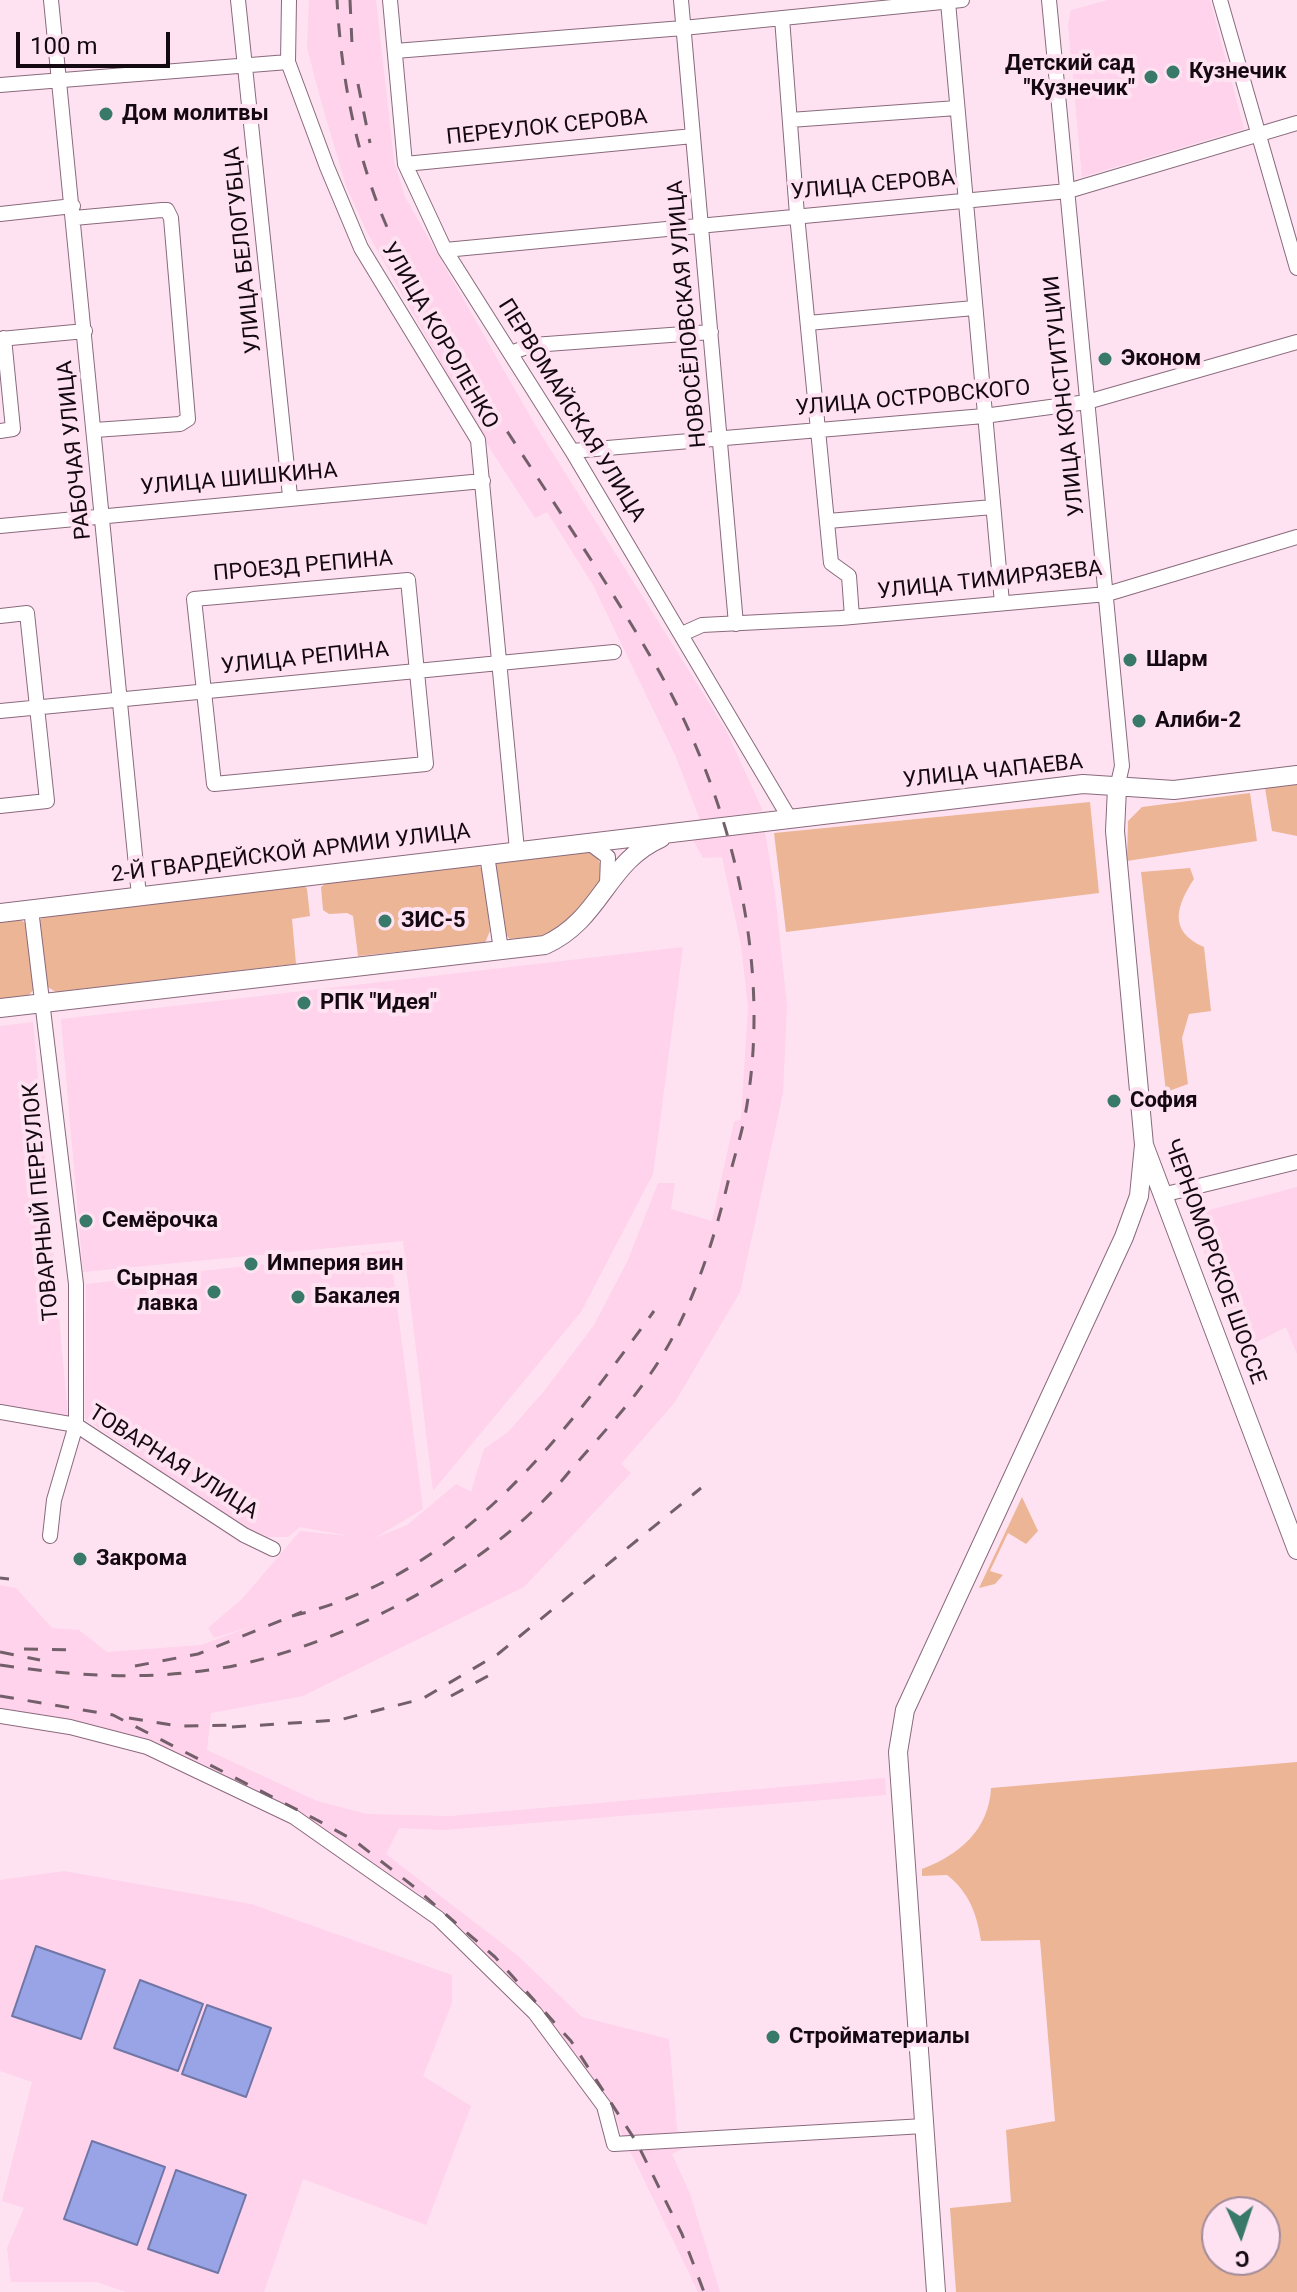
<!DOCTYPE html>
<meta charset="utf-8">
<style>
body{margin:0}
#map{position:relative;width:1297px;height:2292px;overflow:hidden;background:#ffe2f2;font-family:Roboto,sans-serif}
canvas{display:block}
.north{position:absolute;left:1201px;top:2196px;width:80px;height:80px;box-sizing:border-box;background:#ffe2f2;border:2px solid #a18b98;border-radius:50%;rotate:177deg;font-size:22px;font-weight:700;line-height:32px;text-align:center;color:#140910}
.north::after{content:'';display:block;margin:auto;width:28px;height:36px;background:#387969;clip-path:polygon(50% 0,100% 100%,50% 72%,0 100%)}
.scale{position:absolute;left:16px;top:32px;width:154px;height:36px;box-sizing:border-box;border:4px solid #140910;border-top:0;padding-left:10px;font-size:24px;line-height:28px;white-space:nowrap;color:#140910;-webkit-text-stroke:6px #ffe2f2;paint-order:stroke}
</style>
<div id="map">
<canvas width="1297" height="2292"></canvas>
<div class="north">С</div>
<div class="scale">100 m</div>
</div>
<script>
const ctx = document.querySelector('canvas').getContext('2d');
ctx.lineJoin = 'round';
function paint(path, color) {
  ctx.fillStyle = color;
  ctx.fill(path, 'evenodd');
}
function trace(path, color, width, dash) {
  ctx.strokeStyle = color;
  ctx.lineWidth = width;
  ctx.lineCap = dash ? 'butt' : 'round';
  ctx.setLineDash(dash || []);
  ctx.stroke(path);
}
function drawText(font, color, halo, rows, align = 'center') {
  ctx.font = font + ' Roboto,sans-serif';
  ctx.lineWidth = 8;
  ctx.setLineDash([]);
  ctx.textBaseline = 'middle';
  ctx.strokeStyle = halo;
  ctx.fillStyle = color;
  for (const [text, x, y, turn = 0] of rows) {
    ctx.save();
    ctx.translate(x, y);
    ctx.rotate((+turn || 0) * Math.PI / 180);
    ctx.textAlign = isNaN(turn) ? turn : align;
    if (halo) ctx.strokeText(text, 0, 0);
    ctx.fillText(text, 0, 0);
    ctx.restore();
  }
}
paint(new Path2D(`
 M309 0H376L394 161 405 197 534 423 726 730 763 811 700 820 676 757 593 585 547 512 535 518 490 449 368 234 346 186 319 94 307 47Z
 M1108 0H1210L1244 129 1082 177 1068 25 1071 10Z
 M765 832 775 893 787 1006 783 1093 740 1292 675 1402 621 1464 631 1473 524 1587 303 1696 211 1713 207 1750 317 1801 367 1814 450 1816 885 1778 886 1795 444 1830 399 1828 386 1854 517 1955 582 2017 669 2039 677 2129 686 2147 672 2154 690 2194 720 2292H698L605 2099 543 2016 343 1846 140 1739 90 1725 0 1710V1585L16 1588 52 1628 79 1630 107 1652 201 1645 255 1625 214 1638 208 1628 242 1599 300 1531 350 1536 300 1527 288 1537H256L85 1419 86 1284 390 1250 423 1509 375 1538 407 1525 456 1484 471 1492 484 1449 508 1432 545 1390 594 1325 628 1260 658 1183H675L671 1209 712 1221 734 1122 741 1119 748 1007 741 945 722 857 703 858 693 840Z
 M683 947 653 1174 581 1312 433 1491 403 1241 83 1272 61 1019Z
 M33 1022 68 1417 0 1405V1026Z
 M1297 1187V1354L1286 1327 1241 1350 1190 1215Z
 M64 1871 251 1904 452 1975V2003L423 2076 471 2106 426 2225 303 2179 264 2292H126L97 2282H11L7 2248 24 2208 2 2201 32 2082 0 2071V1880Z`), '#fed3eb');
paint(new Path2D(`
 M1297 784V836L1272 831 1265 788Z
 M1250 793 1257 841 1127 861 1128 821 1142 807Z
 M1090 802 1099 893 786 932 774 833Z
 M586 850 597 858 604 870C601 888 567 929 548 934 536 938 522 937 510 939L500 929 493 868 500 859Z
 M475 863 483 869 490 931 485 943 358 956 353 916 347 913 329 914 323 910 321 887 328 881Z
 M1190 868 1194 879C1177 905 1167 931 1204 947L1211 1011 1189 1014 1182 1038 1188 1084 1166 1092 1141 872Z
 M302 883 307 889 310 916 292 919 296 964 56 992 46 986 39 921 45 915Z
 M19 919 27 924 35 988 28 996 0 999V921Z
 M1022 1497 1038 1531 1026 1544 1008 1533 990 1571 1003 1575 995 1584 979 1588Z
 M1297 1762V2292H956L950 2208 1011 2202 1006 2130 1055 2121 1040 1940 981 1941C977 1914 969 1892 947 1875L922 1876V1869C959 1855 989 1830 991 1788ZM1217 2212H1265V2260H1217Z`), '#ecb596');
const water = new Path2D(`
 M36 1946 105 1970 81 2039 12 2016Z
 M140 1980 203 2004 178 2071 114 2048Z
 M207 2005 271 2028 246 2097 182 2074Z
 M92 2141 165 2167 137 2245 64 2219Z
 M176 2170 246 2195 218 2273 148 2249Z`);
paint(water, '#98a4e6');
trace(water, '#7076a6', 2);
const minor = new Path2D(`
 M51 0 139 896
 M238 0 290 496
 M289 0 288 62 327 167 361 248 478 440 517 850
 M390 0 405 164 445 250 572 451 790 819
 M681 0 736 624
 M1049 0 1122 766 1117 788
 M1220 0 1297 268
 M948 2 1002 603
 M782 18 797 215 831 563 849 576 852 617
 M395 51 683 28 962 0
 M0 85 288 62
 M790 120 957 108
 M405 164 693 136
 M0 214 73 206
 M74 218 162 210H167L171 218 188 419 180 424 95 430
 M445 250 1068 191 1297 123
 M808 323 974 308
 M0 339 85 331
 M510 353 533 345 711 332
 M0 431 13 429 4 338
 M572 451 984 416 1087 402 1297 342
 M828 521 993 507
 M0 526 483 481
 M408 580 426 764 214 784 194 599Z
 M0 616 27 613 47 801 0 806
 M682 634 702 625 841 618 1107 594 1297 537
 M0 711 614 652
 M588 842 608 857 607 884
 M487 855 501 950
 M31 909 76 1284V1425L54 1500 50 1536
 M1162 1195 1297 1162
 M0 1412 76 1425 244 1535 273 1549
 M0 1716 70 1727 147 1747 294 1817 438 1918 535 2013 604 2106 614 2144 924 2126`);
const major = new Path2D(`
 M1117 788 1115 831 1144 1145 1297 1550
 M0 913 1083 784 1174 790 1297 775
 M0 1008 545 945C602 919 606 862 661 838
 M936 2292 898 1752 905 1710 1124 1237 1139 1196 1144 1145`);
trace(minor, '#896a7c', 16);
trace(major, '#896a7c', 20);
trace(minor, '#fff', 14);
trace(major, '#fff', 18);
trace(new Path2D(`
 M350 0 352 44
 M358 84 370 143
 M0 1578 9 1579
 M292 1616C459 1576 559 1442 654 1311
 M24 1649 79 1650
 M0 1652 40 1660
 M0 1665C68 1675 134 1680 202 1671 325 1656 486 1572 564 1478 593 1443 626 1410 651 1373 688 1320 712 1248 727 1186 734 1157 744 1128 748 1098 771 948 726 783 649 654 594 560 531 470 473 378 441 327 407 276 384 220 355 151 341 74 337 0
 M135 1666 198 1654 302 1612
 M0 1696 113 1715 317 1820 355 1841 413 1886 495 1957 571 2041 637 2143 682 2234 704 2292
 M451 1696 497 1671
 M129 1718 178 1726 240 1725
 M232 1727 339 1720 422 1699 498 1654 701 1488`), '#725f6a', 3, [14, 14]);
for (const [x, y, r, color] of [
 [1173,72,8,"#387969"],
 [1151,77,8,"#387969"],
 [106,114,8,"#387969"],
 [1105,359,8,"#387969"],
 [1130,660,8,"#387969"],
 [1139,721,8,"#387969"],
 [385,921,8,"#387969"],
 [304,1003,8,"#387969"],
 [1114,1101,8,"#387969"],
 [86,1221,8,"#387969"],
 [251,1264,8,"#387969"],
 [214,1292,8,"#387969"],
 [298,1297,8,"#387969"],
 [80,1559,8,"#387969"],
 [773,2037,8,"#387969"]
]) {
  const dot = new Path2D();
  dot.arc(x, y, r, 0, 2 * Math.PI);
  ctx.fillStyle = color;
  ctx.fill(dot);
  trace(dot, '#ffe2f2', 3);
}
drawText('bold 22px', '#140910', '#ffe2f2', [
 ["Детский сад",1135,64,"right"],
 ["\"Кузнечик\"",1135,89,"right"],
 ["Кузнечик",1189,72],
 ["Дом молитвы",122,114],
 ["Эконом",1121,359],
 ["Шарм",1146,660],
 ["Алиби-2",1155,721],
 ["ЗИС-5",401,921],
 ["РПК \"Идея\"",320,1003],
 ["София",1130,1101],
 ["Семёрочка",102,1221],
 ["Империя вин",267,1264],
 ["Сырная",198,1279,"right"],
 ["лавка",198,1304,"right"],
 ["Бакалея",314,1297],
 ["Закрома",96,1559],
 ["Стройматериалы",789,2037]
], 'left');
drawText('22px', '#140910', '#ffe2f2', [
 ["ПЕРЕУЛОК СЕРОВА",547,128,-6],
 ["УЛИЦА СЕРОВА",873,186,-5],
 ["УЛИЦА БЕЛОГУБЦА",244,250,-96],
 ["НОВОСЁЛОВСКАЯ УЛИЦА",688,314,-95],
 ["УЛИЦА КОРОЛЕНКО",439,336,60],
 ["УЛИЦА КОНСТИТУЦИИ",1065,396,-96],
 ["УЛИЦА ОСТРОВСКОГО",913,399,-5],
 ["ПЕРВОМАЙСКАЯ УЛИЦА",571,411,58],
 ["РАБОЧАЯ УЛИЦА",75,450,-96],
 ["УЛИЦА ШИШКИНА",239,480,-5],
 ["ПРОЕЗД РЕПИНА",303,567,-5],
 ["УЛИЦА ТИМИРЯЗЕВА",990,581,-6],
 ["УЛИЦА РЕПИНА",305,659,-6],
 ["УЛИЦА ЧАПАЕВА",993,772,-6],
 ["2-Й ГВАРДЕЙСКОЙ АРМИИ УЛИЦА",291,854,-7],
 ["ТОВАРНЫЙ ПЕРЕУЛОК",42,1202,-95],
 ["ЧЕРНОМОРСКОЕ ШОССЕ",1214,1262,70],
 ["ТОВАРНАЯ УЛИЦА",173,1463,32]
]);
</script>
